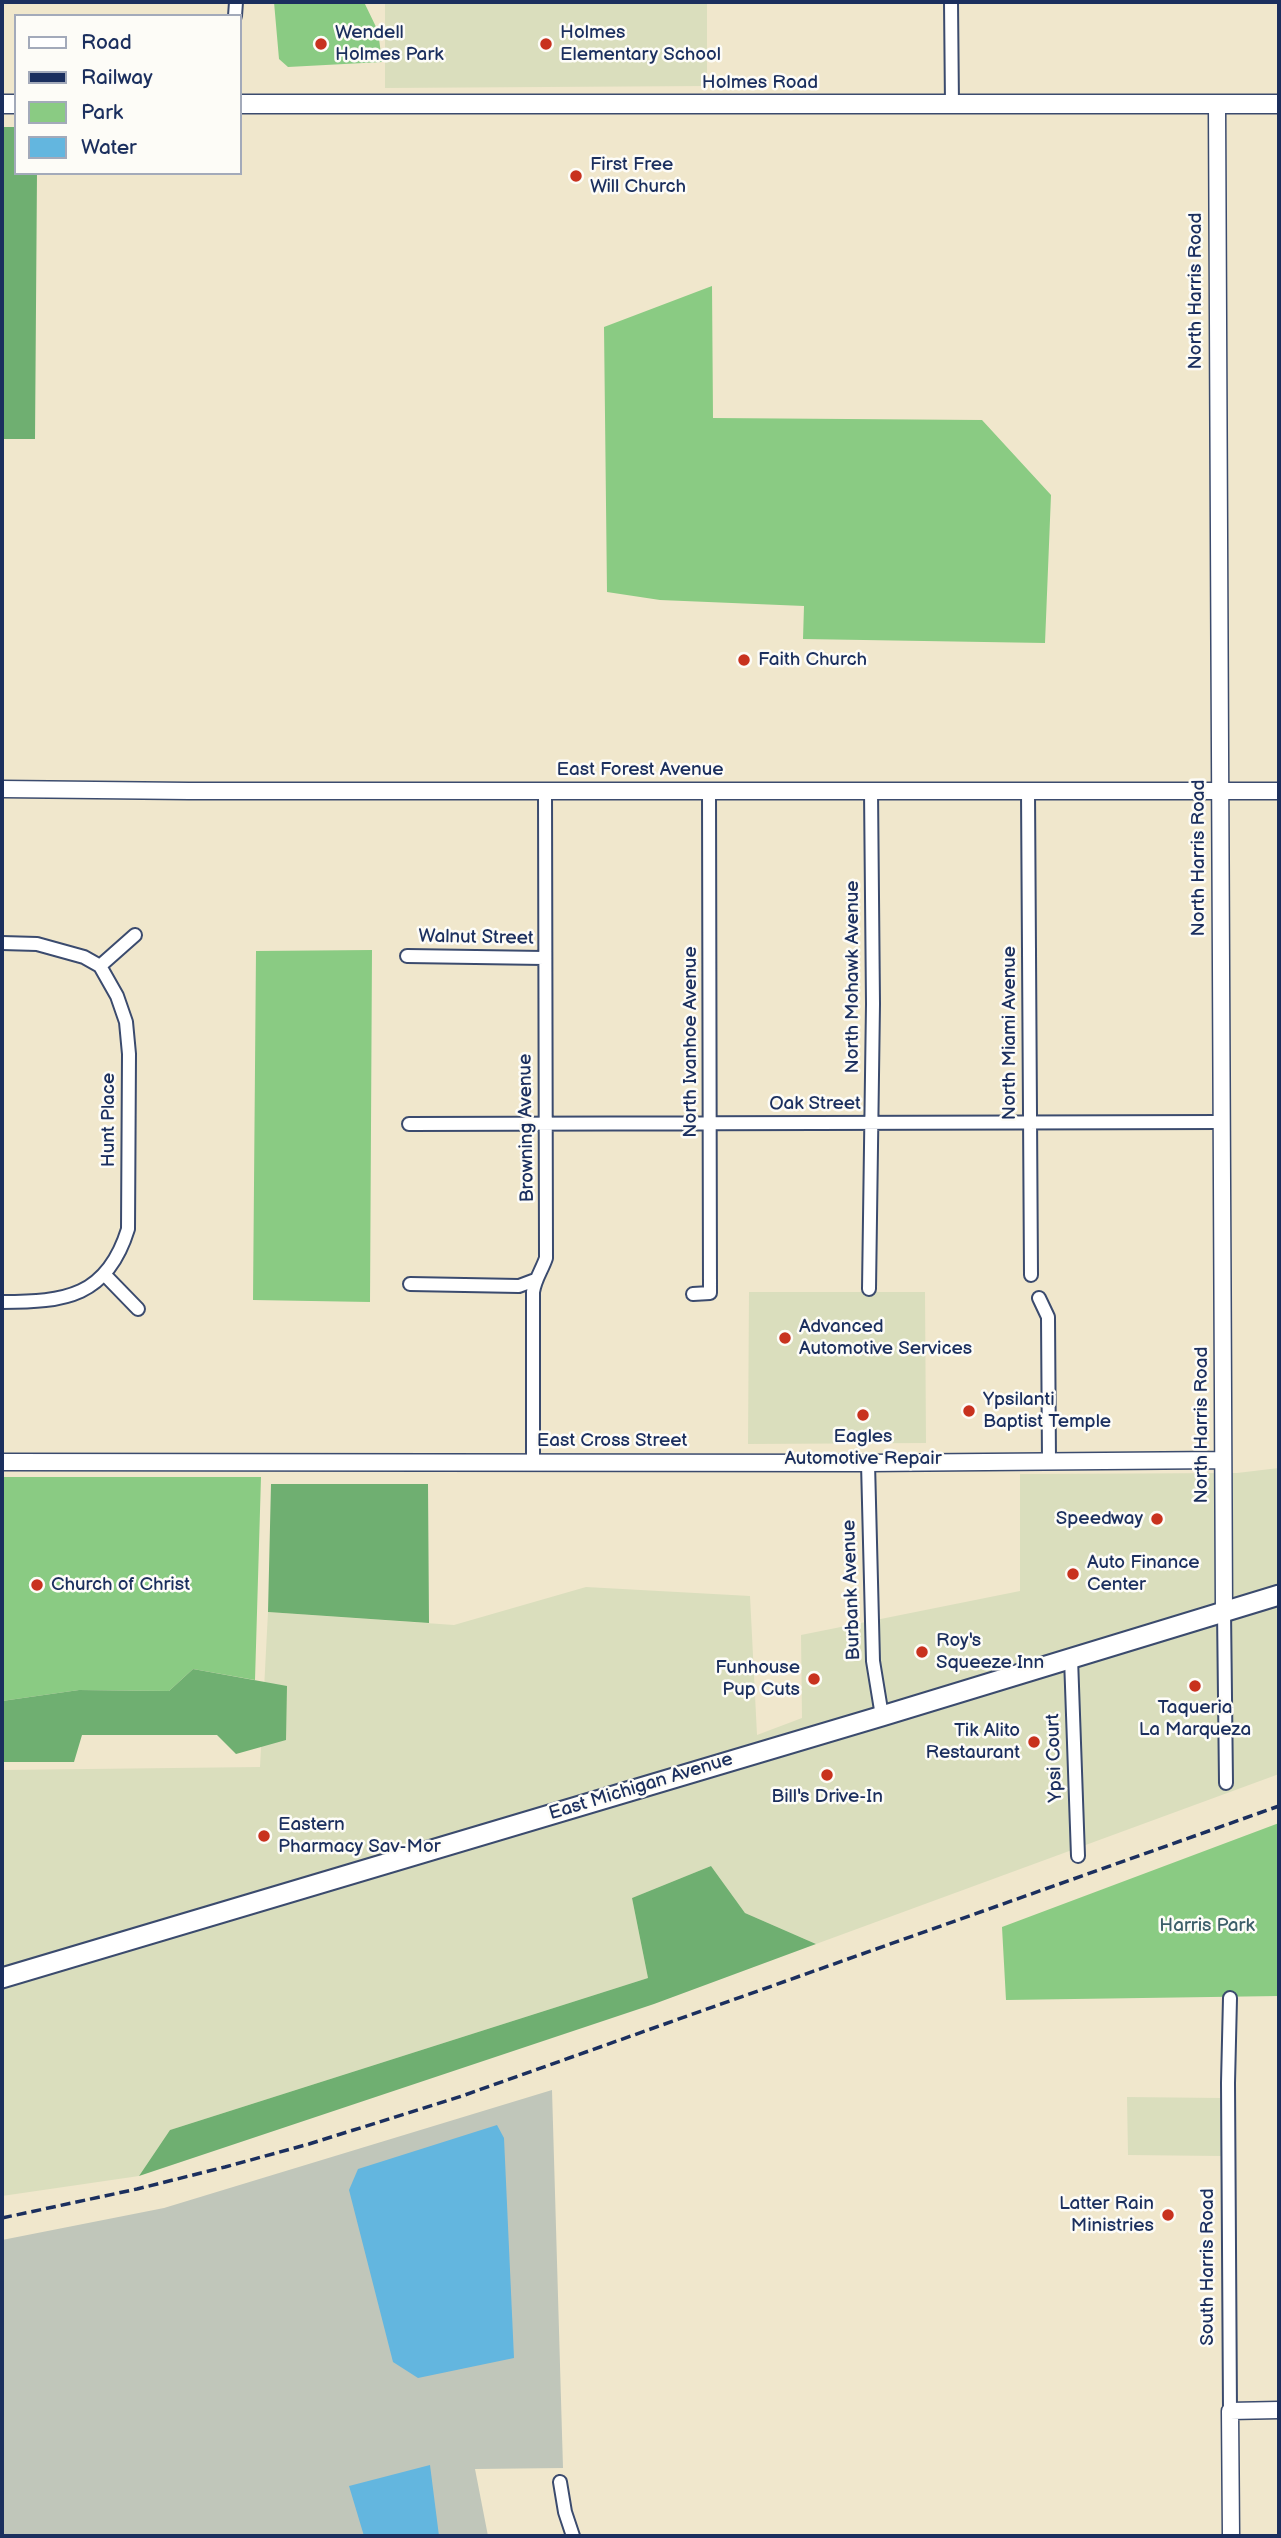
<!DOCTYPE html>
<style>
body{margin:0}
#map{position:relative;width:1281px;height:2538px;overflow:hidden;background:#f0e7cc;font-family:"Balsamiq Sans",sans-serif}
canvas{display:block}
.frame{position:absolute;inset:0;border:4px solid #1b2f5e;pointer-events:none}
.legend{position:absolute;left:14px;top:14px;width:228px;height:161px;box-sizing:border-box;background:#fdfcf7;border:2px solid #a3aaba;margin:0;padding:9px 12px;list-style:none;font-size:21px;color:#1b2f5e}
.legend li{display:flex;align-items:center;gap:14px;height:35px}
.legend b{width:35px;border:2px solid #a3aaba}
</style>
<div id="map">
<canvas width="1281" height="2538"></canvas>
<div class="frame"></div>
<ul class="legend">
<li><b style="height:9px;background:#fff"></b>Road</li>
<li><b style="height:9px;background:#1b2f5e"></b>Railway</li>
<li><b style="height:19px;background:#8acb83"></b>Park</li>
<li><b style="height:19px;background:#63b6df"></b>Water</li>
</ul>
</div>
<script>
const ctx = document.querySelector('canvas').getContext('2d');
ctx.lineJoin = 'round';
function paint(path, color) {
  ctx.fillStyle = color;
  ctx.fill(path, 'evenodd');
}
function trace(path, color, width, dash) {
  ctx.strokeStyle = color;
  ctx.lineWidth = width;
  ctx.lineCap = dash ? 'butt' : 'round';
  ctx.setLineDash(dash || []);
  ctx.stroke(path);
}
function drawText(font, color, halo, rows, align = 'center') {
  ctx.font = font + ' "Balsamiq Sans",sans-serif';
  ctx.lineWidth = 5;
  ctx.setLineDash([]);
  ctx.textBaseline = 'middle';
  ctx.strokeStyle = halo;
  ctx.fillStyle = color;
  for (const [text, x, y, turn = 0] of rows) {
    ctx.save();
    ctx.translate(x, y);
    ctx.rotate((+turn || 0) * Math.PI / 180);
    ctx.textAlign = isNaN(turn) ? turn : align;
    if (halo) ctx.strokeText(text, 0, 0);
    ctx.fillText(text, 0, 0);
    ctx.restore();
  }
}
paint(new Path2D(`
 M385 2H707V86L385 88Z
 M749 1292H925L926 1443 748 1444Z
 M1279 1468V1774L816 1944 745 1913 711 1866 632 1898 648 1978 170 2130 139 2176 2 2196V1770L260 1767 268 1612 454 1625 586 1587 750 1596 757 1735 802 1718 801 1635 1020 1591V1474L1237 1473Z
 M1127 2097 1221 2098 1222 2156 1128 2155Z`), '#dadebd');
paint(new Path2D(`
 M552 2090 563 2468 475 2469 488 2536H2V2240L164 2208Z`), '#c0c6ba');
paint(new Path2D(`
 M274 2H364L378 31 382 62 288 67 279 59Z
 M712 286 713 418 982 420 1051 495 1045 643 803 639 804 606 660 600 607 592 604 327Z
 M372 950 370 1302 253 1300 256 951Z
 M2 1477H261L255 1680 193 1669 169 1691 79 1690 2 1701Z
 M1279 1823V1996L1006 2000 1002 1927Z`), '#8acb83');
paint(new Path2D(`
 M2 127H16V173H37L35 439H2Z
 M271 1484H428L429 1623 268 1612Z
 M193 1669 287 1686 286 1740 236 1754 217 1735H82L74 1762H2V1701L79 1690 169 1691Z
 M711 1866 745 1913 816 1944 654 2004 139 2176 170 2130 648 1978 632 1898Z`), '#6faf71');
paint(new Path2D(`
 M497 2125 504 2138 514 2358 418 2378 393 2362 349 2190 358 2169Z
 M430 2465 439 2536H364L349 2486Z`), '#63b6df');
const minor = new Path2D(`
 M951 2 952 105
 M235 16 236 2
 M1028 791 1031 1275
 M2 943 37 944 84 957 100 966 117 996 126 1022 129 1054 128 1229C107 1297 65 1302 2 1302
 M407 956 544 958
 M100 966 135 935
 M409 1124 1221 1122
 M105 1275 138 1309
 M410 1284 519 1286 535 1280
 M869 1289 873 1004 871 790
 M693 1294 710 1293 709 790
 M1039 1298 1048 1317 1049 1461
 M533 1461V1292C535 1279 542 1270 546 1258L545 791
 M868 1463 873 1661 882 1716
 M1224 1611 1226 1783
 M1071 1658 1078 1856
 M1230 1998 1228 2083 1230 2411
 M560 2482 565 2512 573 2536`);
const tertiary = new Path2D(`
 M1217 104 1224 1611
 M2 789 189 791H1279
 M2 1462 868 1463 1222 1460
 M1231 2536 1230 2411 1279 2410`);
const secondary = new Path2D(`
 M2 104H16
 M240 104H1279`);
const primary = new Path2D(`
 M2 1978 882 1716 1279 1595`);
trace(minor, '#3b4b6e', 16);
trace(tertiary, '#3b4b6e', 19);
trace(secondary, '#3b4b6e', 21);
trace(primary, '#3b4b6e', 23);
trace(minor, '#fff', 12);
trace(tertiary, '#fff', 16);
trace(secondary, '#fff', 18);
trace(primary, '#fff', 19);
trace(new Path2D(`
 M2 2218 137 2189 225 2167 309 2144 462 2096 1279 1806`), '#1b2f5e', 3.5, [10, 5]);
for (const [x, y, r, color] of [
 [321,44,7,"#c8321e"],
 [546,44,7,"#c8321e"],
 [576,176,7,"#c8321e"],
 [744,660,7,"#c8321e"],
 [785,1338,7,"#c8321e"],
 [969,1411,7,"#c8321e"],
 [863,1415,7,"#c8321e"],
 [1157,1519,7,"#c8321e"],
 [1073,1574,7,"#c8321e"],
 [37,1585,7,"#c8321e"],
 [922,1652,7,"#c8321e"],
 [814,1679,7,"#c8321e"],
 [1195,1686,7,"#c8321e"],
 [1034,1742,7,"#c8321e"],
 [827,1775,7,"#c8321e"],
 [264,1836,7,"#c8321e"],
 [1168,2215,7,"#c8321e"]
]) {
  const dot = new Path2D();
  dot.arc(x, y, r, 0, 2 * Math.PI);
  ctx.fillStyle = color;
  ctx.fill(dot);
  trace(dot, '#fdfcf7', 2.5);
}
drawText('19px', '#1b2f5e', '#fdfcf7', [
 ["Wendell",335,33],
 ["Holmes Park",335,55],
 ["Holmes",560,33],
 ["Elementary School",560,55],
 ["First Free",590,165],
 ["Will Church",590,187],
 ["Faith Church",758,660],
 ["Advanced",799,1327],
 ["Automotive Services",799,1349],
 ["Ypsilanti",983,1400],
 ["Baptist Temple",983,1422],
 ["Eagles",863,1437,"center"],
 ["Automotive Repair",863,1459,"center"],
 ["Speedway",1143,1519,"right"],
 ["Auto Finance",1087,1563],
 ["Center",1087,1585],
 ["Church of Christ",51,1585],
 ["Roy's",936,1641],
 ["Squeeze Inn",936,1663],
 ["Funhouse",800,1668,"right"],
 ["Pup Cuts",800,1690,"right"],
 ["Taqueria",1195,1708,"center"],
 ["La Marqueza",1195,1730,"center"],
 ["Tik Alito",1020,1731,"right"],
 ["Restaurant",1020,1753,"right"],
 ["Bill's Drive-In",827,1797,"center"],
 ["Eastern",278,1825],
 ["Pharmacy Sav-Mor",278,1847],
 ["Latter Rain",1154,2204,"right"],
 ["Ministries",1154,2226,"right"]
], 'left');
drawText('19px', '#1b2f5e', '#fdfcf7', [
 ["Holmes Road",760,83],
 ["North Harris Road",1196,291,-90],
 ["East Forest Avenue",640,770],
 ["North Harris Road",1199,858,-90],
 ["Walnut Street",476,938,1],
 ["North Mohawk Avenue",853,977,-90],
 ["North Miami Avenue",1010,1033,-90],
 ["North Ivanhoe Avenue",691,1042,-90],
 ["Oak Street",815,1104],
 ["Hunt Place",109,1120,-90],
 ["Browning Avenue",527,1128,-91],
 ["North Harris Road",1202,1425,-90],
 ["East Cross Street",612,1441],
 ["Burbank Avenue",852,1590,-92],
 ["Ypsi Court",1055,1758,-92],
 ["East Michigan Avenue",641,1787,-17],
 ["South Harris Road",1208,2267,-90]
]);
drawText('19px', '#3c5e69', '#fdfcf7', [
 ["Harris Park",1207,1926]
]);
</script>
